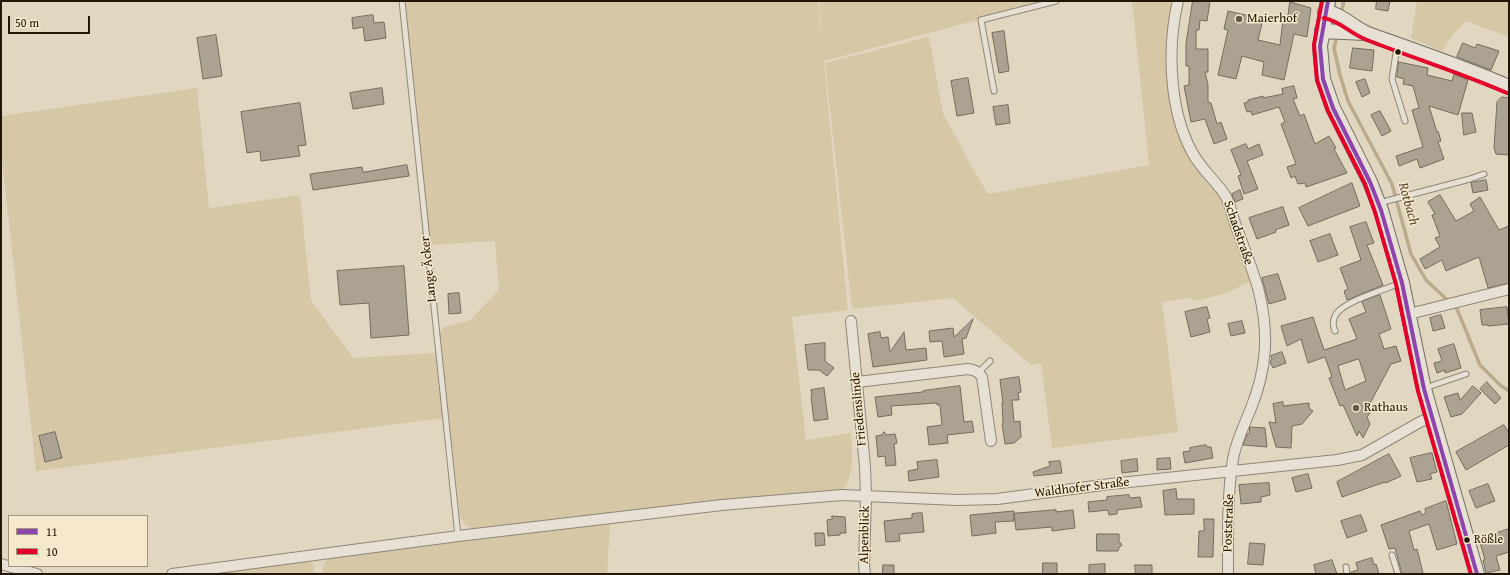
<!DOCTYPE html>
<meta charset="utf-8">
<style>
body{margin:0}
#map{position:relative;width:1510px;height:575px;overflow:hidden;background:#e1d6bf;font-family:"Gentium Book Plus",serif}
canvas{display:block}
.frame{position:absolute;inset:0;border:2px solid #221606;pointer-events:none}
.legend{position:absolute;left:8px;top:515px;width:140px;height:52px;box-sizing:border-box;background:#f5e8cc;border:1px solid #a1947d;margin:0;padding:5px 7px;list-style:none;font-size:12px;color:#221606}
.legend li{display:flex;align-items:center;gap:8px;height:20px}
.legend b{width:20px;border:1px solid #a1947d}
.scale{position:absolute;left:8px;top:16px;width:82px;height:18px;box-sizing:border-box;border:2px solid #221606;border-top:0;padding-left:5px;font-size:12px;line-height:14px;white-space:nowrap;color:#221606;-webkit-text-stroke:3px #f5e8cc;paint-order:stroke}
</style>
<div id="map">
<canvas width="1510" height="575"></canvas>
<div class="frame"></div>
<ul class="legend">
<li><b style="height:5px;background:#8e44ad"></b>11</li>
<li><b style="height:5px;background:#e4002b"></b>10</li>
</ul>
<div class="scale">50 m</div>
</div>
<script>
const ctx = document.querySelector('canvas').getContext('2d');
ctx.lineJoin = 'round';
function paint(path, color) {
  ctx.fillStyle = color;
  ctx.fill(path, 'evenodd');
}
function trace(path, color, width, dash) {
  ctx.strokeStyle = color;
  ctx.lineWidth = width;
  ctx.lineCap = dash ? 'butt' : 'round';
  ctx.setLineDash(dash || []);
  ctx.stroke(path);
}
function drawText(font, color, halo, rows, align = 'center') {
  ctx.font = font + ' "Gentium Book Plus",serif';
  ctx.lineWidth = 3;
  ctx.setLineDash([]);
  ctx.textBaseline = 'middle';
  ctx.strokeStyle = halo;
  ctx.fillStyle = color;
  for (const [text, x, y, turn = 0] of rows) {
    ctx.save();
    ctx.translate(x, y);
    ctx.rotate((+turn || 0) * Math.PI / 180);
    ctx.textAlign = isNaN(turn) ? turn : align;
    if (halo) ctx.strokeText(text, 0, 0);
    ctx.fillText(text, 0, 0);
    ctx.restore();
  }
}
paint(new Path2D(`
 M405 1H818L848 310 792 317 806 440 851 433C852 454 855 472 843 490L615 512 473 529 465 525 460 517 439 333 445 327 470 320 499 290 495 241 429 245Z
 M819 1H1047L993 14 981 19 824 61Z
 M1132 1H1173L1177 122 1223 198 1251 281 1226 293 1197 301 1189 298 1162 302 1178 432 1052 448 1041 363 1031 365 953 298 852 309 825 63 929 37 943 113 973 169 988 194 1149 165Z
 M1417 1H1509V37L1466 21 1453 34 1442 51 1411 38Z
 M197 88 209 208 300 195 311 300 353 358 435 353 443 418 36 471 1 150V116Z
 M610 523 607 574H322C323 565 324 561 332 556Z
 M303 559 311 561 314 568V574H195Z`), '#d6c7a7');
trace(new Path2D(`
 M1341 13 1344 1
 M1337 35 1334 48 1340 75 1348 101 1392 184 1411 254 1426 280 1457 309 1480 365 1500 385 1509 391`), '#baab8c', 3.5);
const building = new Path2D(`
 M1193 1H1210L1207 21 1200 20 1199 30H1196V49H1208V72H1205L1208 85V102L1211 103 1217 124 1221 122 1227 139 1214 144 1205 119 1191 122 1184 86 1189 85V66H1186V44Z
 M1377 1H1390L1388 11 1376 9Z
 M1290 2 1311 8 1307 37 1294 34 1284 80 1262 75 1264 62 1242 56 1236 79 1218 75 1228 30 1224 29 1228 11 1263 19 1258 40 1280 45 1283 20 1287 21Z
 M373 15 374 23 384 22 386 38 365 41 363 27 353 29 352 18Z
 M1004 31 1009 71 999 73 992 33Z
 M216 35 222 76 203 79 197 38Z
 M1463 43 1475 48 1477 44 1499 51 1491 70 1457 57Z
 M1353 48 1374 50 1372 71 1350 68Z
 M1399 62 1428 68 1427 75 1452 81 1454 74 1468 80 1458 115 1429 106 1437 132 1438 131 1441 141 1438 142 1444 159 1420 168 1417 159 1399 166 1396 156 1423 147 1412 110 1419 108 1413 86 1403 84 1404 79 1397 77Z
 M968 78 974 113 957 116 951 81Z
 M1365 79 1370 93 1362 97 1356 82Z
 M1294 86 1297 98 1293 99 1300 116 1304 114 1315 144 1329 136 1336 148 1334 149 1347 173 1306 187 1305 183 1298 184 1295 176 1291 178 1287 167 1296 164 1281 124 1285 122 1279 107 1252 115 1251 111 1247 112 1244 103 1248 102V100L1263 96V98L1283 94 1282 89Z
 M382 88 384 104 353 109 350 93Z
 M1502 97 1509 98V155L1496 154 1494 148 1497 102Z
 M300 103 306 145 298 146 300 156 261 161 260 151 247 153 241 112Z
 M1008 105 1010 123 996 125 993 107Z
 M1380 111 1391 131 1382 136 1371 115Z
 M1462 113H1472L1476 132 1464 135Z
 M1246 144 1248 149 1259 144 1263 155 1247 161 1258 189 1244 194 1238 176 1241 175 1231 150Z
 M407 165 409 176 313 190 310 174 362 167 363 172Z
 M1486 180 1488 190 1473 193 1471 183Z
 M1352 183 1360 206 1308 226 1299 208Z
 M1240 190 1243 199 1235 202 1232 194Z
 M1440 195 1456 221 1474 211 1470 204 1480 197 1499 230 1509 226V283L1488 288 1479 257 1446 271 1442 260 1425 269 1420 259 1440 247 1435 238 1440 236 1432 215 1435 214 1428 202Z
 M1283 207 1289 225 1275 230 1276 232 1257 239 1249 218Z
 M1366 222 1374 243 1367 245 1383 285 1347 300 1344 291 1348 289 1340 268 1361 260 1350 227Z
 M1330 234 1338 255 1318 262 1310 241Z
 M404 266 409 335 371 338 369 303 340 305 337 271Z
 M1278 274 1286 299 1269 304 1262 278Z
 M459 293 461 313 449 314 448 294Z
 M1380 295 1391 329 1379 334 1384 349 1396 346 1401 361 1391 364 1366 411 1370 413 1367 417 1370 424 1363 438 1359 431 1357 436 1343 405 1340 406 1329 378 1332 377 1325 357 1308 363 1301 339 1287 346 1281 326 1313 317 1324 350 1357 339 1349 319 1366 312 1362 302ZM1359 359 1366 381 1345 390 1338 366Z
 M1207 307 1210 318 1207 319 1210 332 1191 337 1185 312Z
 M1507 307 1509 324 1488 326V325H1482L1480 310Z
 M1441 315 1445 328 1433 331 1430 318Z
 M973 319 966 338 962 339 964 354 944 357 942 341 930 342 929 331 953 328 954 337Z
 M1242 321 1245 333 1231 336 1228 324Z
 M880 332 881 338 888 337 890 352 904 332 906 350 926 348 927 360 873 367 868 334Z
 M825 343V361L834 368 827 376 819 370H808L805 345Z
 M1454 344 1461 368 1445 373V370L1437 373 1434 363 1442 361 1438 349Z
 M1282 352 1286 363 1273 368 1270 362 1272 359 1271 356Z
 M1019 377 1021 392 1018 393 1019 400H1012L1014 422 1020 421 1021 437 1014 443 1005 444 1002 424 1003 423 1002 403H1003L1000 380Z
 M1487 382 1501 398 1495 404 1480 389Z
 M960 386 964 422 972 421 974 432 947 435 948 443 929 445 927 427 942 425 940 405H937V403L891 406 892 415 878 417 875 397 923 392V391Z
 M1473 386 1481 393 1462 414 1451 417 1444 397 1458 393 1460 400Z
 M824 388 828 419 814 421 811 397 812 396 811 390Z
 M1283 402V406L1309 403V408L1313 411 1302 424 1292 426 1291 448 1276 447 1269 422 1276 423 1273 404Z
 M1504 425 1509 433V445L1466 470 1456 452Z
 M1250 427 1265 428 1267 447 1243 445 1247 434H1249Z
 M55 432 62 458 45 462 39 436Z
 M884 432 887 435 895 434 897 443 894 444 896 465 886 466 885 456 878 457 876 436 882 435Z
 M1206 445 1207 447H1211L1213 458 1185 463 1183 452 1190 451V448Z
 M1432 453 1437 472 1430 474 1432 479 1417 482 1410 458Z
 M1389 454 1401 476 1386 483 1385 482 1342 497 1337 482Z
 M1170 458 1171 469 1157 470V459Z
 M1137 459 1138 471 1122 473 1121 461Z
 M937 460 939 477 909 481 908 471 918 469 917 462Z
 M1060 461 1062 473 1034 476 1033 472 1050 466 1049 462Z
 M1308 474 1312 488 1296 492 1292 478Z
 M1269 483 1270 495 1261 497V502L1241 504 1239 485Z
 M1488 484 1495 501 1476 508 1469 491Z
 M1176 489 1177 499H1194V514L1165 515 1163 491Z
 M1129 495 1130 498 1140 497 1142 507 1117 510V514L1109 515 1108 510 1089 512 1088 502 1107 500V497Z
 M1446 501 1457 544 1437 550 1429 524 1409 531 1414 550 1417 549 1423 573 1418 574H1402L1395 548 1389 549 1381 525 1420 511 1422 515 1426 513 1425 509Z
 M1056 510V512L1073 510 1075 528 1052 531V527L1016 530 1014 514V521L995 522 996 533 972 536 970 515 1014 511V513Z
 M922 513 924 532 899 534 900 541 886 542 884 521 912 518V514Z
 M1361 515 1367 531 1347 538 1341 521Z
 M832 516 845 517 846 533H840V535L828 536 827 520 832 519Z
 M1204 519H1214L1213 557H1198L1199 531H1204Z
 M1509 529V552L1496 556 1500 570 1486 573 1483 560H1485L1479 539Z
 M815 533H824L825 545 816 546Z
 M1097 534H1119V541L1122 545 1119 548 1118 551H1097Z
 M1250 543 1265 544 1263 565 1248 564Z
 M1372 558 1374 565 1376 564 1379 574H1351V572L1358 570 1356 563Z
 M1332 560 1337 574H1316L1314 565Z
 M1043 563H1057V574H1043Z
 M1105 564V574H1089V565Z
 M883 565H894V574H883Z
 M1135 565H1152V574H1136Z`);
paint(building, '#aba292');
trace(building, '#736c5e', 1);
const lane = new Path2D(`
 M402 1 458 536
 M1397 47 1392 79 1405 121
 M994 91 981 20 1056 1
 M1379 203 1470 179 1484 174
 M1335 331C1333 326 1332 322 1335 316 1341 302 1386 289 1401 283
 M979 372 990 361
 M1425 388 1466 374
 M1392 555 1398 574
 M1346 567 1347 574`);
const street = new Path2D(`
 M1178 1C1167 47 1169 110 1192 152 1200 168 1215 180 1225 195 1230 203 1232 215 1235 223 1243 246 1253 269 1259 292 1269 333 1267 369 1251 408 1245 424 1236 441 1233 459 1227 495 1228 538 1228 574
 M1409 314 1509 289
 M851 321 865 467 866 496 864 565 865 574
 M857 382 968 369C974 370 978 371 982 377L991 441
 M1 564 37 574
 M172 574 458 536 722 505 842 495 958 500 997 499 1110 484 1337 460 1362 455 1420 422 1432 417`);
const secondary = new Path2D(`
 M1328 1 1320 46 1323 79 1333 108 1370 182 1381 210 1402 283 1424 389 1477 574
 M1325 12C1342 14 1353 28 1368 34 1415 51 1463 67 1509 87
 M1322 31 1366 33`);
trace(lane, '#8e8677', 7);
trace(street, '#8e8677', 12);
trace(secondary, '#736c5e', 16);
trace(lane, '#e7e1d5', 5);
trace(street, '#e7e1d5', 10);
trace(secondary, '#e7e1d5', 14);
trace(new Path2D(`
 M1328 1 1320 46 1323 79 1333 108 1370 182 1381 210 1402 283 1424 389 1477 574`), '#8e44ad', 4);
trace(new Path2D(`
 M1322 1 1314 45 1317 80 1328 111 1365 184 1375 212 1396 284 1418 391 1471 574
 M1324 18C1340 21 1351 34 1367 40 1413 58 1461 73 1507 93`), '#e4002b', 4);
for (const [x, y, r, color] of [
 [1239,19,4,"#655947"],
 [1398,52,3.5,"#221606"],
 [1356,408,4,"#655947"],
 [1467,540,3.5,"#221606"]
]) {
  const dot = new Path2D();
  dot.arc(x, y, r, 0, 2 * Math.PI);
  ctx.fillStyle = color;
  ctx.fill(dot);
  trace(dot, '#f5e8cc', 1.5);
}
drawText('12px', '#221606', '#f5e8cc', [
 ["Rößle",1474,540]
], 'left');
drawText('13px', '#221606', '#f5e8cc', [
 ["Maierhof",1247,19],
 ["Rathaus",1364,408]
], 'left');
drawText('13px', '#221606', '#f5e8cc', [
 ["Schadstraße",1238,233,71],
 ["Lange Äcker",429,269,-96],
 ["Friedenslinde",859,409,-95],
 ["Waldhofer Straße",1082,488,-7],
 ["Poststraße",1229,523,-88],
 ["Alpenblick",865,535,-89]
]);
drawText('italic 14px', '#584a33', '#f5e8cc', [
 ["Rotbach",1408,204,74]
]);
</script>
